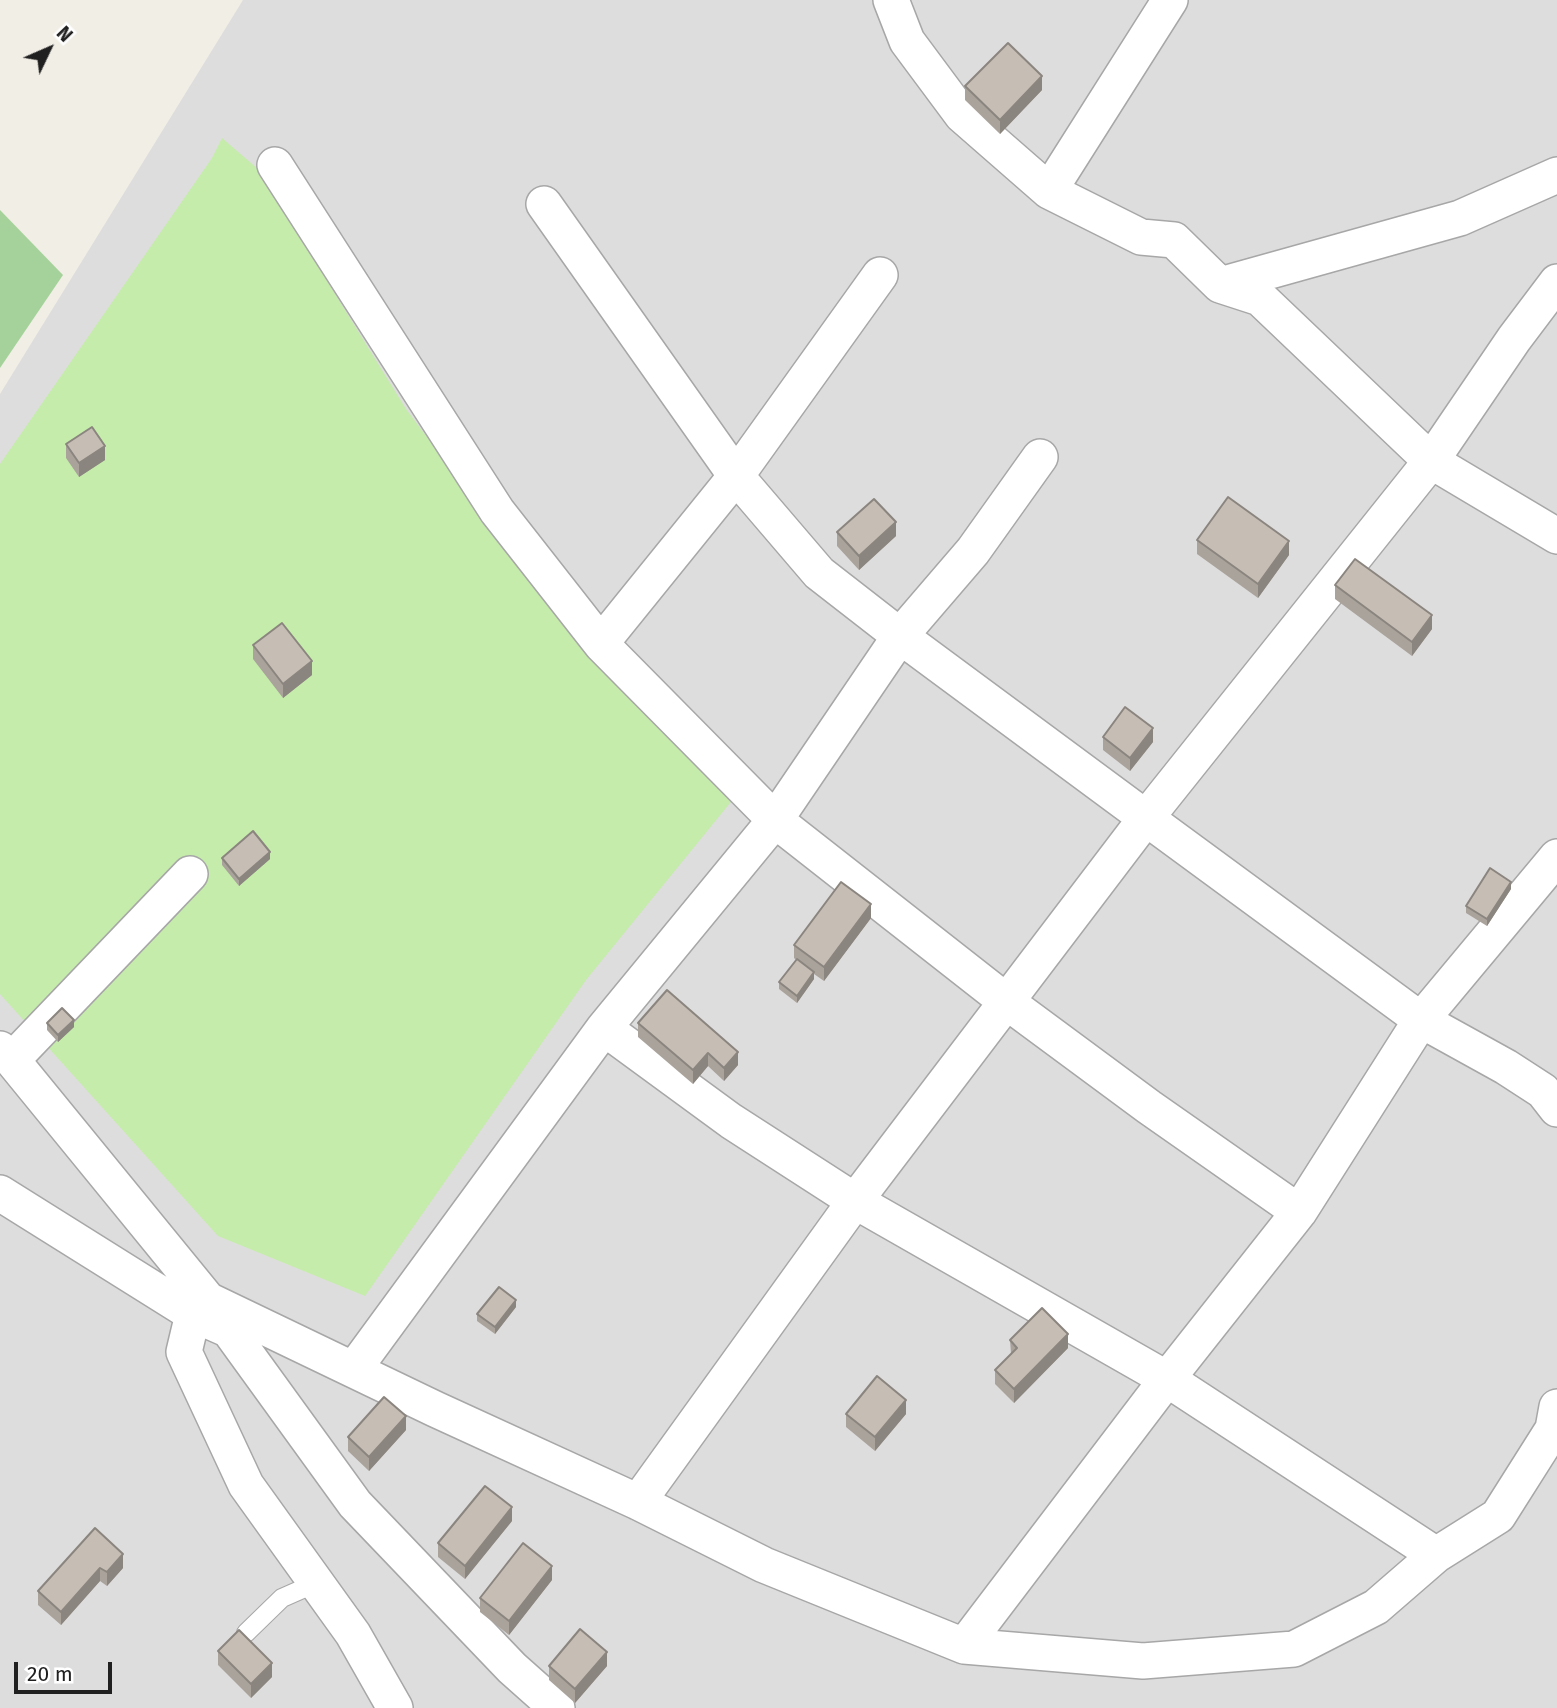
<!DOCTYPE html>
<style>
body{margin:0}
#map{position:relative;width:1557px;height:1708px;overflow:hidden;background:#f1eee6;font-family:"Fira Sans",sans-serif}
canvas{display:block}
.north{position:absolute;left:14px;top:14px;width:70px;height:70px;-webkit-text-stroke:5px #fff;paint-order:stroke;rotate:46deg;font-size:19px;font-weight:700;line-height:28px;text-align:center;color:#202020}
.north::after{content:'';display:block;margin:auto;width:24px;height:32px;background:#202020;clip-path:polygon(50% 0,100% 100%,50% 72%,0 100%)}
.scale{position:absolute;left:14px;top:1662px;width:98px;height:32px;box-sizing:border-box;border:4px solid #202020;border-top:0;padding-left:9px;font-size:21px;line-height:24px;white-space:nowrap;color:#202020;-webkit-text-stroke:5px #fff;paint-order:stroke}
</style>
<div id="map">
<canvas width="1557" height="1708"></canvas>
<div class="north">N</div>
<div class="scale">20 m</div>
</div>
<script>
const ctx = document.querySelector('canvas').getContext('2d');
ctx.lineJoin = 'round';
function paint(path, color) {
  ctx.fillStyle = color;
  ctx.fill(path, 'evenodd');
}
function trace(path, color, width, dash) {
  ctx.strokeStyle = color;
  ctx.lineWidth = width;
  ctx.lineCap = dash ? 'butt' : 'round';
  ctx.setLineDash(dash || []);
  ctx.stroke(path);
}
paint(new Path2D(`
 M243 0H1557V1708H0V394Z`), '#dedddd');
paint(new Path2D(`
 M222 138 258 169 406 409 587 651 739 792 586 980 365 1296 218 1236 0 994V464L212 158Z`), '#c5ecab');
paint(new Path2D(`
 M0 210 63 275 0 368Z`), '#a5d29a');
const service = new Path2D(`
 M246 1633 282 1598 316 1583`);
const minor = new Path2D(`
 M891 0 907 41 962 115 1049 191 1141 237 1174 240 1220 285 1260 298 1431 461 1557 536
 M275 165 497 511 602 645 775 820 900 636 973 551 1040 457
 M1049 191 1170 0
 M544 204 736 476 819 573 900 636 1146 818 1431 461 1514 339 1557 282
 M1220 285 1460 218 1557 175
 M601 643 736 476 880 275
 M604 1028 731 1121 855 1201 1167 1379 1436 1555
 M0 1049 12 1060 208 1300
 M12 1060 190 874
 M0 1193 193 1314 229 1330 355 1504 512 1668 557 1708
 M354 1369 604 1028 775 820 1007 1002 1149 1107 1299 1212
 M638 1502 855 1201 1146 818 1421 1020 1506 1067 1543 1091 1557 1109
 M964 1646 1167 1379 1299 1212 1421 1020 1557 857
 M395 1708 353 1634 246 1485 184 1352 193 1314 208 1300 435 1409 638 1502 764 1565 964 1646 1143 1661 1294 1649 1376 1607 1436 1555 1498 1516 1553 1429 1557 1407`);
trace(service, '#a7a7a7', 20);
trace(minor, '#a7a7a7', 38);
trace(service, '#fff', 18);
trace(minor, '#fff', 35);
paint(new Path2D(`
 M965 86 1042 90 1000 134 965 100Z
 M66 444 105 460 79 477 66 458Z
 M837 532 896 536 859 570 837 546Z
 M1197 540 1289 555 1258 598 1197 554Z
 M1335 585 1432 629 1412 656 1335 599Z
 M253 645 312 675 283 698 253 659Z
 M1103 737 1153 742 1130 771 1103 750Z
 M222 858 270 859 239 886 222 865Z
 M1511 889 1487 926 1466 913V906Z
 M871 918 824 981 814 974V979L797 1003 779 989V982L796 960 794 958V945Z
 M47 1023 74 1027 58 1042 47 1030Z
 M638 1023 738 1065 724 1081 708 1066 693 1084 638 1037Z
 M516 1307 495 1334 477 1321V1314Z
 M1010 1340 1068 1348 1014 1403 995 1384V1370L1011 1354Z
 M846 1414H906L875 1451 846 1427Z
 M406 1430 369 1471 348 1451V1437Z
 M512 1521 465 1579 438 1557V1543Z
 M123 1554V1568L107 1586 100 1581 61 1625 38 1605V1591Z
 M552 1580 509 1635 480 1612V1598Z
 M218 1651 272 1677 251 1698 218 1665Z
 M549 1666H607L575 1703 549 1680Z`), '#aaa39c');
paint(new Path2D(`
 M1042 76V90L1000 134V120Z
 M105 446V460L79 477V463Z
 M896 522V536L859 570V556Z
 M1289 541V555L1258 598V584Z
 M1432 615V629L1412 656V642Z
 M312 661V675L283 698V684Z
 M1153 728V742L1130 771V758Z
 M270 852V859L239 886V879Z
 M1511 882V889L1487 926V919Z
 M871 904V918L824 981V967Z
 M814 972V979L797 1003V996Z
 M74 1020V1027L58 1042V1035Z
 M738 1052V1065L724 1081V1068Z
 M708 1053V1066L693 1084V1070Z
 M516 1300V1307L495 1334V1327Z
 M1068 1334V1348L1014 1403V1389Z
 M906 1400V1414L875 1451V1437Z
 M406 1416V1430L369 1471V1457Z
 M512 1507V1521L465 1579V1566Z
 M123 1554V1568L107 1586V1572Z
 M552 1566V1580L509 1635V1621Z
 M100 1568V1581L61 1625V1612Z
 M607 1652V1666L575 1703V1689Z
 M272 1663V1677L251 1698V1684Z`), '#8b857f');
const building = new Path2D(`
 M1008 43 1042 76 1000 120 965 86Z
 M92 427 105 446 79 463 66 444Z
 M1228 497 1289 541 1258 584 1197 540Z
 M874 499 896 522 859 556 837 532Z
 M1355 559 1432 615 1412 642 1335 585Z
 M282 623 312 661 283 684 253 645Z
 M1125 707 1153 728 1130 758 1103 737Z
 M253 831 270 852 239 879 222 858Z
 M1490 868 1511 882 1487 919 1466 906Z
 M841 882 871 904 824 967 794 945Z
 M797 959 814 972 797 996 779 982Z
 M667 990 738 1052 724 1068 708 1053 693 1070 638 1023Z
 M62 1008 74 1020 58 1035 47 1023Z
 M499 1287 516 1300 495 1327 477 1314Z
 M1042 1308 1068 1334 1014 1389 995 1370 1017 1348 1010 1340Z
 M877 1376 906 1400 875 1437 846 1414Z
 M384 1397 406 1416 369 1457 348 1437Z
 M485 1486 512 1507 465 1566 438 1543Z
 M95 1528 123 1554 107 1572 100 1568 61 1612 38 1591Z
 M523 1543 552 1566 509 1621 480 1598Z
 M580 1629 607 1652 575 1689 549 1666Z
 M239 1630 272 1663 251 1684 218 1651Z`);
paint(building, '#c6beb5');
trace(building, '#8b857f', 2);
</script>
